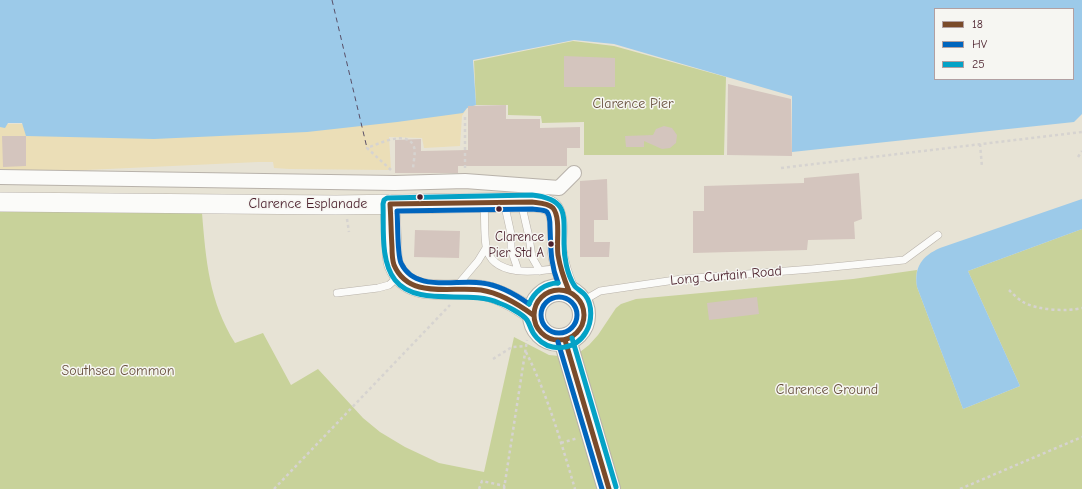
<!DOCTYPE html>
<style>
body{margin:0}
#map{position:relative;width:1082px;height:489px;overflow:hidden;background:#e7e3d5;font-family:"Comic Neue",sans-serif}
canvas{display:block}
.legend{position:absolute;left:934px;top:8px;width:140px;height:72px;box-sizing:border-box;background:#f6f6f2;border:1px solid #b1a0a2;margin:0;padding:5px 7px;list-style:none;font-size:12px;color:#4a1f2b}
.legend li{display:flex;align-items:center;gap:8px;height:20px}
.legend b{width:20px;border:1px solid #b1a0a2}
</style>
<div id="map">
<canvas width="1082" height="489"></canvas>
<ul class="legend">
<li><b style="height:5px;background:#7a4b2a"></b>18</li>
<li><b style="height:5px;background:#0065bd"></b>HV</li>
<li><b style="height:5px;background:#04a2c6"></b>25</li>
</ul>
</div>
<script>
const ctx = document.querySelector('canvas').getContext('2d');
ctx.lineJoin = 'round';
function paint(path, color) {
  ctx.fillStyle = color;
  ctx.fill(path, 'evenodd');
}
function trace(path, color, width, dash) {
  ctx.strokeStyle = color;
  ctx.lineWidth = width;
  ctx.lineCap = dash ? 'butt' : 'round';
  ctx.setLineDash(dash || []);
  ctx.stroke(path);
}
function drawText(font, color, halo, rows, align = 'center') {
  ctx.font = font + ' "Comic Neue",sans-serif';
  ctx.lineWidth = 3;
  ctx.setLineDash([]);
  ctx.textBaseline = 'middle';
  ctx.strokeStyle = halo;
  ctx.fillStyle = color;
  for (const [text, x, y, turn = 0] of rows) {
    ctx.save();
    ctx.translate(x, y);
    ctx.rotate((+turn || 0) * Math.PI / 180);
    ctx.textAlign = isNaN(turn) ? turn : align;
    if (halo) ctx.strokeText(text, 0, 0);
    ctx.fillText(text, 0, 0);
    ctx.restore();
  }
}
paint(new Path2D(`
 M573 41 614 46 726 77 724 155H584V122L542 123 541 116 508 115V105H476L474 61Z
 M0 210 202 213C206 261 209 301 235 343L263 333 291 385 318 369 363 418 380 432 405 447 439 463 484 472 514 337 549 355 559 356 580 352 589 345 598 335 616 308 621 304 636 299 853 279 917 270 916 279 917 287 963 409 1020 386 968 271 1082 229V489H0Z`), '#c8d29a');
paint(new Path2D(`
 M476 105 467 108 462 116 460 146 424 148 422 138 389 137 391 170 289 169 274 168 273 162H258L0 174V124H39Z`), '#ebdeb7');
paint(new Path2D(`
 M0 0H1082V114L1074 122 792 152V96L614 44 574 40 473 60 476 105 467 108 463 113 397 122 307 132 154 139 26 136 22 123H8L5 128 0 127ZM935 9H1073V79H935Z
 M1082 199V229L968 271 1020 386 963 409 917 287C914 267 922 256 940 248Z`), '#9ccae9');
trace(new Path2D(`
 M332 0 367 148`), '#594f67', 1, [5, 4]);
paint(new Path2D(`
 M564 56 615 58V87H564Z
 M728 84 791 99 792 156 727 155Z
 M506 105V119H540V128L580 127V148H567V166H458V173H395V140L421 139V151L468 150V106Z
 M664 126 672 128 677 135 676 143 670 148 662 149 644 141V147H626L625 136 653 135 656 129Z
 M2 136H26V166L3 167Z
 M859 173 862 219 854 222 855 239 808 240 807 250 693 253V211H704V186L804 183V178Z
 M607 179 608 220H594V242H610L609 257H580V181Z
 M415 230 460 231 459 258 414 257Z
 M757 297 759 314 709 320 707 303Z`), '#d4c5be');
const lane = new Path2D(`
 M504 202 511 234V249L518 270
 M521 202 529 237 532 257 540 271
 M484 203C485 217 484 233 486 246 492 278 536 272 559 268
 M456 287 478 261 486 248
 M337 293 378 288 389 285 399 276
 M581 302 600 291 682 279 812 269 904 260 938 235`);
const street = new Path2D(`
 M0 177 395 183 465 181 559 188 574 173`);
const secondary = new Path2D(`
 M0 202 336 205 532 202C539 203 550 203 554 210 560 222 556 238 557 250 559 266 563 277 569 291
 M390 204C391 218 391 233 392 247 392 253 392 260 394 265 408 301 451 286 481 290 500 293 518 304 533 315`);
const primary = new Path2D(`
 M534 315a25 25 0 1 1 50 0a25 25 0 1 1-50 0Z
 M565 340 609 489`);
trace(lane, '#b8b2aa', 8);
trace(street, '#b8b2aa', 16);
trace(secondary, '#b8b2aa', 20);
trace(primary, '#b8b2aa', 24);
trace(new Path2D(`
 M465 117V169
 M980 144 982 167
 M1078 157 1082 151
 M781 168 1082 132
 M391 170 367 148C378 144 408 129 414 147 416 153 413 163 413 170
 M347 219 349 232
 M1009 290C1013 294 1018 299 1023 302 1036 310 1068 312 1082 308
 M526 352C548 396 561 442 575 489
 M493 359 512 347 526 346
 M561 443 578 438
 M274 489 450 305
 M479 489 482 481 505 486
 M504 489 527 340
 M960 489 1082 437`), '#d6d3d0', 2.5, [3, 3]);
trace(lane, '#fbfbf9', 7);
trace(street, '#fbfbf9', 14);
trace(secondary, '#fbfbf9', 19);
trace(primary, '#fbfbf9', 22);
trace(new Path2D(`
 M534 315a25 25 0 1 1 50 0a25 25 0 1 1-50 0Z
 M533 315C518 304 500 293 481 290 451 286 409 300 394 265 392 259 392 253 392 247 391 232 391 218 390 204L532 202C539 203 548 203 553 208 561 218 556 242 558 255 560 267 564 279 569 291
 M565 340 609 489`), '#7a4b2a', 5);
trace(new Path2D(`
 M541 315a18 18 0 1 1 36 0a18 18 0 1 1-36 0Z
 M529 304C515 294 499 285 482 283 456 279 415 293 401 263 397 254 398 222 397 211L532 209C536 210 543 209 547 212 550 216 550 223 550 227 551 249 550 262 558 283
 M558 342 602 489`), '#0065bd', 5);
trace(new Path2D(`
 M532 195C568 199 564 214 564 244 564 257 567 274 574 285 576 289 582 291 585 295 593 305 592 322 586 332 576 350 551 353 537 338 530 331 531 326 527 320 523 314 505 305 499 303 468 289 417 308 395 280 380 261 384 227 383 204L384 200 387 198Z
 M529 304C534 292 545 283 558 283
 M572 338 616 487`), '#04a2c6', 5);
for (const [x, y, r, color] of [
 [420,197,3.5,"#4a1f2b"],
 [499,209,3.5,"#4a1f2b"],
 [551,244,3.5,"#4a1f2b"]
]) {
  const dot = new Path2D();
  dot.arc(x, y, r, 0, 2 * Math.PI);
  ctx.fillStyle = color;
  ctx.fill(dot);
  trace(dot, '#f6f6f2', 1.5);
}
drawText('13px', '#4a1f2b', '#f6f6f2', [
 ["Clarence",544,237],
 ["Pier Std A",544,253]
], 'right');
drawText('14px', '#68513e', '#f6f6f2', [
 ["Clarence Pier",633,104],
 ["Southsea Common",118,371],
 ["Clarence Ground",827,390]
]);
drawText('14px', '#4a1f2b', '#f6f6f2', [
 ["Clarence Esplanade",308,204],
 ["Long Curtain Road",726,276,-5]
]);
</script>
